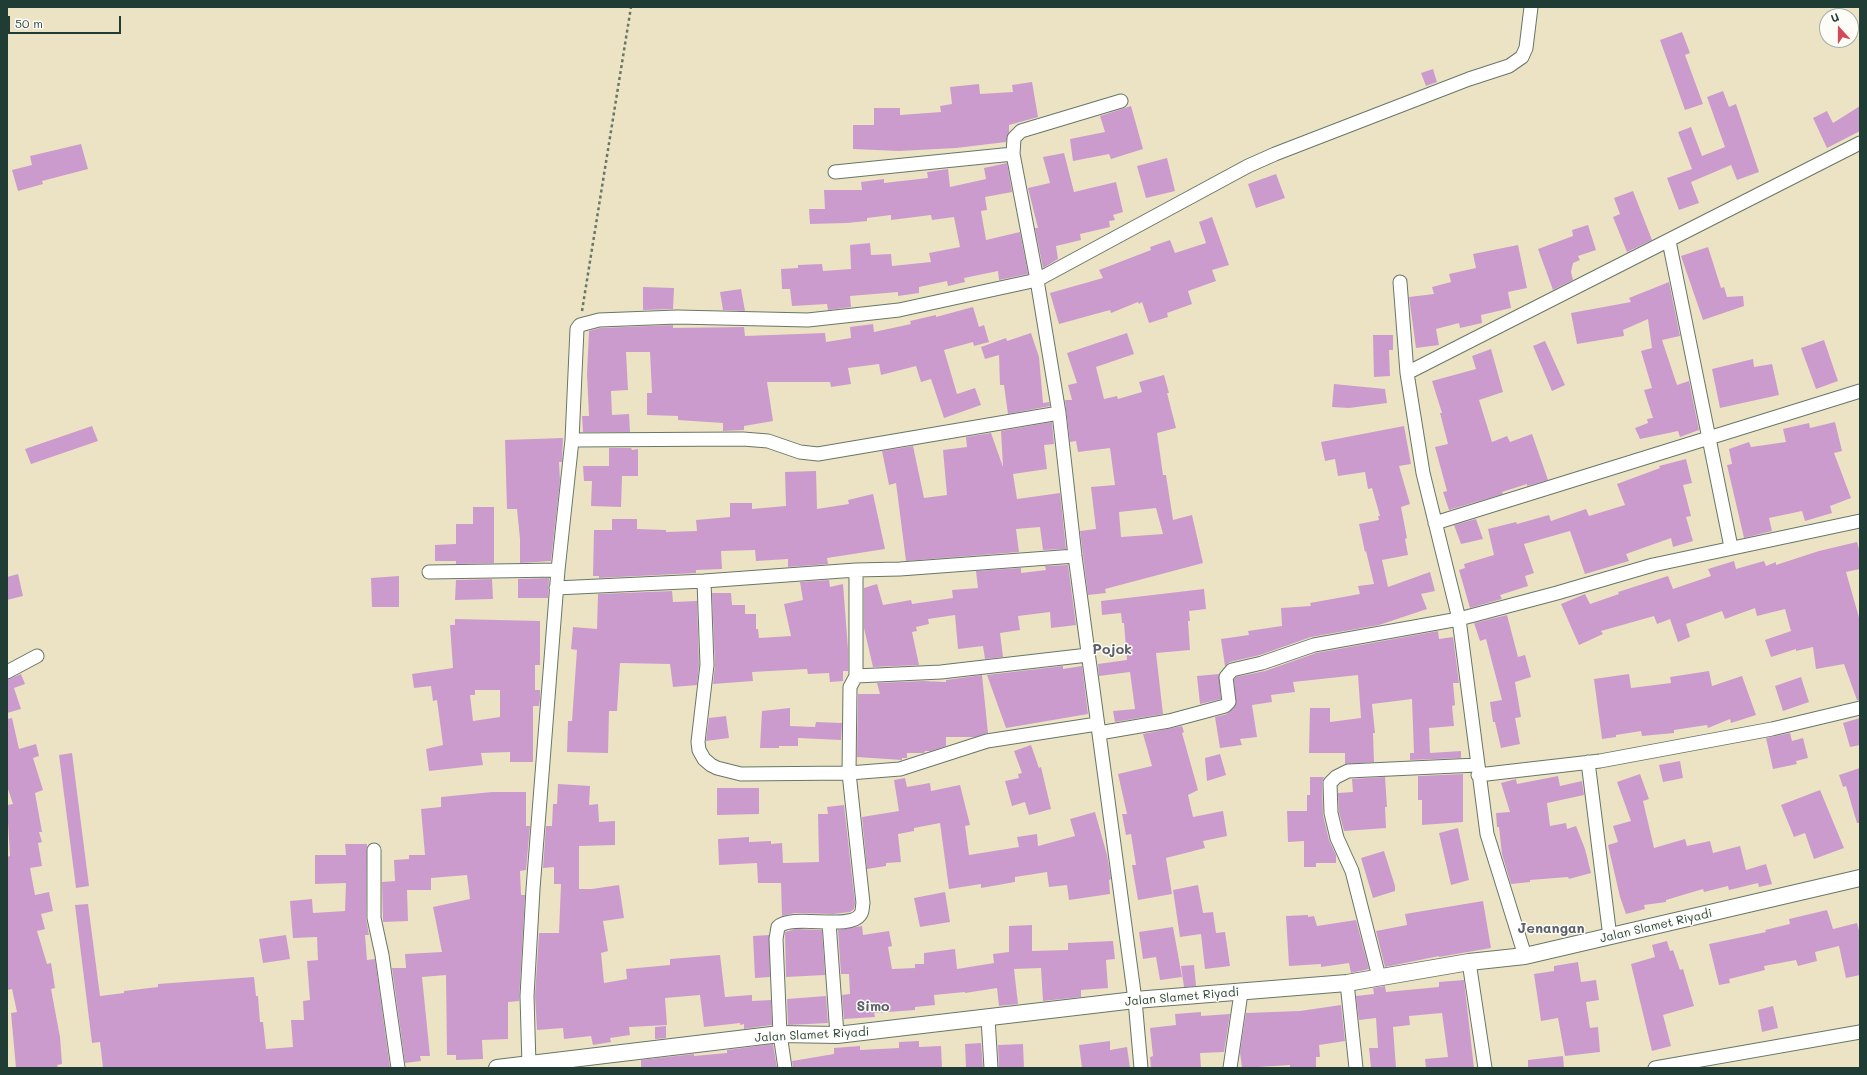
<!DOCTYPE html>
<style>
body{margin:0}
#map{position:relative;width:1867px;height:1075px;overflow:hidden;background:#ece3c4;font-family:Mali,sans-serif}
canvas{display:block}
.frame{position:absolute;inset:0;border:8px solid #1f3d34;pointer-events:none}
.north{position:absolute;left:1819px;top:8px;width:40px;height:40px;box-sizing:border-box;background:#fdfcf7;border:1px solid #a4b0a9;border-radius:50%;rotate:339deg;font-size:11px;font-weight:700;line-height:16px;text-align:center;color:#1f3d34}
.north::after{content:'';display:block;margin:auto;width:14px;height:18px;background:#d1495b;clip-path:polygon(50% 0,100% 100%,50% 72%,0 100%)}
.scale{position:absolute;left:8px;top:16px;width:113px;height:18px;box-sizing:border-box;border:2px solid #1f3d34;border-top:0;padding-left:5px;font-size:12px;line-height:14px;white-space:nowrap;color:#1f3d34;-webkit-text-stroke:3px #fdfcf7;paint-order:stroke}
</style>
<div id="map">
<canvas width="1867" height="1075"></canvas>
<div class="frame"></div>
<div class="north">U</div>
<div class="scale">50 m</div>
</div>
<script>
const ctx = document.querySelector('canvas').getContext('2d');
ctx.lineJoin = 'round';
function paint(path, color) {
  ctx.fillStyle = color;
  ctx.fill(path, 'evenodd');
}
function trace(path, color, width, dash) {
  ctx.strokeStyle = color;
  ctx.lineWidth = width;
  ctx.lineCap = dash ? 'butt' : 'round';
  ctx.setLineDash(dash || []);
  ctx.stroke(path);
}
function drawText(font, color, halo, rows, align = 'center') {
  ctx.font = font + ' Mali,sans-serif';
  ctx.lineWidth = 3;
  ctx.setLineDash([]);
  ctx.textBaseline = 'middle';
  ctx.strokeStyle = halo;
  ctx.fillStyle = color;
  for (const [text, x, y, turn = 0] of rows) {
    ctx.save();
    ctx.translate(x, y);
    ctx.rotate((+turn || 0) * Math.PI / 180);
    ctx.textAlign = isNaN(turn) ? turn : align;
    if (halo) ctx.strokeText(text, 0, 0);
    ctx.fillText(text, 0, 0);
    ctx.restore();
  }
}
paint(new Path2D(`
 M1682 32 1690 53 1685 55 1703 104 1685 110 1660 40Z
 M1433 69 1437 82 1426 86 1421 73Z
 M1032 82 1038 117 1009 125V132L1006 142 956 148 899 151 853 149V125H874V108H900V115L941 112 940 106 952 104 950 87 979 84 980 94 1013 92 1012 85Z
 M1723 91 1729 107 1736 104 1759 172 1737 180 1731 165 1691 182 1699 203 1679 210 1667 178 1692 169 1678 132 1691 127 1702 156 1725 147 1707 97Z
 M1131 106 1143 149 1111 159 1109 154 1073 161 1070 139 1105 132 1100 116Z
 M1860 106V131L1827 148 1813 118 1827 111 1833 123Z
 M81 144 88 169 42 181 43 184 18 191 12 170 32 165 30 156Z
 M1064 153 1074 192 1116 182 1123 212 1113 215 1115 220 1109 221 1110 227 1080 234 1081 240 1056 246 1058 259 1043 268 1035 228H1038L1028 188 1050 183 1043 157Z
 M1167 158 1175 191 1146 198 1137 166Z
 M1007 163 1012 192 985 197 987 210 981 211 986 240 1020 232 1028 274 999 280 998 271 964 278 965 282 948 286 947 281 919 287V293L898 296V292L850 296 851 307 828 310 827 304 792 306 790 289H782L781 269 798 268V265L822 264 823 271 851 269 850 245 870 243 871 255 891 254 892 266 931 262 929 253 960 247 954 217 932 220 931 215 891 220V215L867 218V221L847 223 810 224 809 209H825L824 190H862L861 182 884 179V183L928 178 927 172 948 169 950 187 986 179 984 168Z
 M1276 174 1285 198 1256 208 1248 184Z
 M1633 191 1652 240 1627 252 1613 217 1620 214 1614 198Z
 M1212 217 1229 265 1212 270 1216 281 1188 291 1192 304 1167 313 1168 317 1149 323 1142 302 1139 304 1138 302 1111 313 1110 310 1059 324 1050 293 1103 278 1099 270 1151 250 1150 247 1170 240 1175 253 1206 243 1199 222Z
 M1588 225 1596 250 1578 256 1580 260 1573 263 1571 272 1573 280 1553 290 1538 249 1573 236 1572 230Z
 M1518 245 1527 288 1508 292 1511 308 1481 315 1482 323 1460 328 1459 323 1436 329 1439 345 1416 348 1409 297 1434 294 1432 287 1451 282 1449 274 1476 268 1473 254Z
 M1708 247 1721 288 1724 287 1727 297 1743 296 1744 306 1703 320 1681 256Z
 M1669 282 1680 336 1662 340 1677 385 1689 381 1699 430 1680 437 1678 431 1640 439 1635 428 1648 423 1647 419 1653 418 1644 390 1652 388 1641 351 1652 348 1648 319 1623 330 1624 336 1577 344 1571 313 1631 302 1629 298Z
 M643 287 674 288 673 309 643 310Z
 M741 289 745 311 723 310 720 292Z
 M973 307 979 327 984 325 989 342 974 346 973 342 944 350 957 394 975 388 981 405 944 418 931 379 921 382 916 366 881 375 879 364 848 368 851 384 831 387 830 382H767L773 421 744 426V430L723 431V423L678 420V416L647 415V393H652L650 352H626L628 390 611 391 612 415 629 414 630 432H583L582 416H589L587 374 589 331 600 328 673 325V328L744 327 745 336 825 333 826 342 851 338 850 327 873 324 874 332 911 324 910 321 936 315V317Z
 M1031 333 1039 357 1043 403 1049 402 1050 406 1008 414 1004 385H1000L999 355 985 359 981 347 1006 338 1007 341Z
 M1127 333 1134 354 1096 367 1104 399 1117 396 1118 399 1142 392 1139 382 1164 375 1169 393H1167L1176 428 1157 433 1163 475H1166L1173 520 1192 515 1203 563 1105 589 1106 593 1088 595 1080 531 1096 529 1091 487 1115 485 1110 448 1078 452 1076 441 1070 442 1065 400H1072L1068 385 1077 383 1067 353ZM1156 508 1163 534 1121 537 1119 512Z
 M1373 335H1393V350H1389L1390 376 1374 377Z
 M1824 340 1838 381 1816 389 1801 348Z
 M1545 341 1565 385 1552 391 1533 346Z
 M1491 349 1503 392 1479 400 1492 442 1507 436 1510 442 1532 434 1548 480 1527 486V484L1502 492 1503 494 1449 510 1443 492 1447 491 1435 447 1448 444 1440 413H1442L1432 381 1476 369 1472 356Z
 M1753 359 1754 367 1772 364 1779 395 1720 408 1712 369Z
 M1334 384 1385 389 1387 403 1349 408 1332 407Z
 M1052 422 1054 444 1044 445 1047 469 1013 474 1017 499 1060 493 1066 549 1043 550 1040 527 1016 529 1019 552 906 561 896 483 889 485 882 451 913 446 924 498 947 495 943 450 967 447 966 437 991 433 1003 467 1001 431Z
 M1835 422 1842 451 1834 453 1851 498 1830 506 1832 513 1805 521 1802 511 1769 518 1772 531 1744 538 1727 465 1732 464 1729 449 1749 442 1751 447 1786 442 1783 429 1809 423 1810 428Z
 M92 426 98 441 31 464 25 449Z
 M1404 426 1411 464 1399 466 1410 504 1401 507 1407 538 1405 539 1408 555 1382 560 1388 587 1430 572 1435 591 1421 594 1427 609 1379 625 1311 637 1260 655 1230 662 1225 666 1221 639 1249 635 1248 631 1282 626 1281 608 1311 606 1310 603 1360 594 1358 586 1374 584 1366 551 1365 552 1359 524 1379 520 1378 516H1380L1372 488 1368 489 1365 472 1338 476 1335 459 1325 461 1321 442Z
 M563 438 562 462H559L560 480 551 561 520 563V539L517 509H507L505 440Z
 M609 448H631L632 450 638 449V476H622L621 507 591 506 592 481H584L583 466H609Z
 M1686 459 1692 483 1683 485 1691 516 1686 517 1693 541 1673 547 1671 538 1626 554 1629 561 1585 574 1570 531 1524 544 1534 573 1525 576 1528 586 1500 595 1502 599 1470 608 1459 570 1465 568 1464 564 1494 555 1488 529 1516 522 1517 524 1549 515 1551 521 1586 509 1589 516 1625 505 1617 484 1660 468 1659 466Z
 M816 471 817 509 849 504 848 500 873 494 885 549 827 558 828 564 788 567V559L756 561 755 550 721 551 722 569 696 570V573L599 578V576H593L594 530H612V519H637V529L666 530V532L697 531 696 520 730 517V503H752V509L786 506 785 472Z
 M473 507H494V563L456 564V561H435V545L456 544V524H473Z
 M1476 519 1483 539 1461 544 1454 525Z
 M1857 542 1860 553V569L1846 572 1860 621V700H1857L1844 664 1816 669 1813 647 1796 651V649L1771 657 1765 640 1791 631 1785 609 1757 616 1755 608 1725 619 1722 611 1686 624 1690 637 1678 642 1670 619 1657 624 1654 616 1601 631 1603 634 1579 645 1561 604 1585 594 1590 604 1619 594 1618 592 1668 576 1673 589 1711 576 1708 569 1734 561 1736 569 1764 561 1766 566 1776 562V565L1819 551Z
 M1068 565 1076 625 1051 628 1050 612 1018 616 1020 630 1000 633 1003 657 985 659 983 646 958 649 955 615 928 619 929 624 916 627 917 631 912 632 919 665 873 667 864 628V588L877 584 883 605 911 600 912 604 953 598 952 590 978 588 976 571 1021 568V573L1046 570 1045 566Z
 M18 574 23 596 7 600V577Z
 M399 576V607H372L371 578Z
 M549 578 548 598H518V579Z
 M492 579 493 599 455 600 456 580Z
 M829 580 830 587 843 584 848 649V671H843V681L830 682 829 673 808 674 807 669 752 672 753 681 713 684 715 665 712 593H731L732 605H745V614H756V629H758L759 638 791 636 784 604 803 600 800 582Z
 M1204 589 1206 609 1189 611 1190 621H1188L1190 650 1156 653 1163 714 1115 722 1113 711 1135 709 1130 672 1099 676 1098 664 1127 660 1124 623H1122L1121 613 1102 615 1101 601Z
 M672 591 673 602 697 601 699 665 697 685 673 687 670 664 620 663 617 711H609L608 753 567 752 568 721H572L577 650 571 649 573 627 597 629 598 594Z
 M1507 615 1518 657 1525 655 1531 677 1515 682 1521 717 1515 718 1520 744 1501 748 1495 722H1493L1490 702 1502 700 1486 639 1480 641 1474 623Z
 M455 619 540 621V665H535V690H540V699L539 706H533V762H510V752L481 753 483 765 429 771 426 749 443 745 437 700 433 701 431 686 414 688 412 674 453 668 450 625H455ZM475 690H500V717L473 721 470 695H475Z
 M1438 631 1439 639 1453 637 1459 683H1453L1455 705 1452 706 1454 726 1429 728 1430 753 1461 751V758L1410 760V753H1414L1412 699 1372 704 1375 733H1373L1374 762 1345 764V753H1309L1310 708H1330V722L1361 718 1358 675 1293 682 1295 692 1271 695 1272 702 1252 705 1257 737 1240 739 1242 745 1220 748 1215 717 1227 714 1236 705 1234 680 1236 677 1265 671 1316 653Z
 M1063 666V669L1082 666 1088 714 1006 728 987 675Z
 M1709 671 1712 686 1742 676 1756 715 1731 723 1730 719 1708 728 1707 725 1674 730V733L1642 736 1641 731 1616 735V737L1602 739 1594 679 1629 674 1631 688 1671 683 1670 677Z
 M21 674 25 684 14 688 21 709 7 713V680Z
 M1219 674 1221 699 1200 704 1197 676Z
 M982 675 988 733 975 737H946V746L931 751H925L924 753H907V758H902V760L857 757 858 694H880L877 683 923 681 946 682V680Z
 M1801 677 1809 702 1783 711 1775 686Z
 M790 708V726L815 727 816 722 842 723 841 740 798 738V746H779V748H760L762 711Z
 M726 716 729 738 706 741 709 718Z
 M12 718 19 749 36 744 39 756 33 758 43 790 35 793 42 832H39L42 842 38 843 42 866 30 868 35 895 49 892 53 911 41 914 45 929 37 931 47 964 51 963 55 988 51 989 60 1037 62 1064 57 1065 58 1068H16L11 1013 17 1012 12 989 7 990V857L10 856 7 805 13 804 7 786V719Z
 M1860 718V745L1850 747 1843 723Z
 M1182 726 1184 732 1182 733 1198 790 1188 795 1193 817 1223 811 1227 836 1203 841 1205 848 1166 858 1172 894 1138 900 1132 865H1136L1131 834 1126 835 1122 814H1127L1118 774 1152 766 1143 734Z
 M1790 733 1792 741 1803 738 1808 758 1796 761 1797 764 1773 769 1766 738Z
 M1031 745 1039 768 1041 767 1051 809 1029 815 1025 802 1012 806 1005 781 1019 778 1018 774 1022 773 1014 751Z
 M72 753 89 886 76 888 59 755Z
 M1220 754 1226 775 1207 781 1205 758Z
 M1680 761 1683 778 1663 782 1659 765Z
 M1860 768V823H1857L1846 786 1843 787 1839 775Z
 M1463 774V822L1422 825V800H1418V776Z
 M1640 774 1649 799 1643 801 1654 848 1685 839 1687 846 1710 841 1713 853 1740 846 1746 870 1766 864 1772 884 1759 887 1758 883 1729 890 1728 886 1704 892 1703 889 1666 900V902L1644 905 1645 909 1626 914 1620 897 1608 845 1618 842 1613 826 1631 821 1617 782Z
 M1558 776 1560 786 1582 781 1584 795 1547 803 1550 826 1566 823 1567 829 1576 826 1585 849 1591 873 1569 879 1568 877 1530 880V882L1511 884 1502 854 1499 827H1497L1496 813 1510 812 1501 783 1516 779 1517 784Z
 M1310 777H1324L1322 783 1323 815 1329 840 1336 855V863H1316V867H1304V841L1288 842 1287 811H1307V795H1310Z
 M1385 777 1387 807H1385L1386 828 1344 831 1339 812 1338 793 1353 792 1352 779Z
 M905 778 907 787 930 783 931 791 960 785 970 825 965 826 969 855 1019 847 1017 837 1037 834 1038 846 1075 836 1070 819 1095 812 1107 855 1111 879 1109 880 1110 894 1069 900 1067 885 1049 887 1047 872 1015 877V882L981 888V884L949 889 940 823 914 828V831L898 834 901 862 886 863V866L867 869 862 817 899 811 894 780Z
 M558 784 590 786 589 805 598 804 599 822 615 821V845L579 846V889H592L619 885 624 918 603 921 608 951 601 953 604 983 627 979 626 969 670 965V959L720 955 725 997 752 995V1001L771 1000 772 1025 744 1029V1024L740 1025V1023L704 1027 700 995 665 998 667 1025 629 1027 630 1035 610 1038 611 1042 593 1045 591 1036 564 1039 563 1028 537 1030 535 996 539 933H559L561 884H554V867L543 868 546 826H552L553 804H557Z
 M717 788H759V814L717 815Z
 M1820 790 1844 848 1814 859 1805 833 1794 837 1781 805Z
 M492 792H526V826H530L526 870 520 871 521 895H525L519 1001 508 1002V1039L482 1040 483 1059 456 1060V1055H447L446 975 422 977 430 1056H420L421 1061 405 1063 392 968H406L405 954 442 952 433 907 470 899 467 875 431 878V890H407L408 921 383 922 382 882 395 881 394 860 409 859V855H425L421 809 441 807V797Z
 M844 805 855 903 854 909 850 912 833 914 795 913 782 916 781 883H758L757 863 719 865 718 839 749 837V842L771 841V844L782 843 783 863 819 862 818 814H828L827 807Z
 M1458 828 1469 880 1451 885 1439 833Z
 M345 844H367L366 918 369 935H365L367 960 375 959 390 1068H103L100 1042 92 1043 75 905 88 904 100 996 124 993V991L158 987V984L254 977 256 996H258L260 1022H263L266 1049 293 1047 291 1020H304L303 1001 310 1000 307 961 318 960 317 937 293 938 290 901 312 899 313 913 345 911 346 883 315 884V855H346Z
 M1384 851 1395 886V891L1373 898 1361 858Z
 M1198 885 1203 913 1213 912 1216 933 1225 932 1230 966 1205 969 1201 934 1180 937 1173 890Z
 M945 892 950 922 920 927 914 898Z
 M1483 901 1491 948 1439 957V956L1385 967 1376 931 1407 925 1405 914Z
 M1827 910 1833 929 1857 923 1860 934V975L1846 978 1839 946 1815 952 1817 961 1798 966 1796 960 1764 966 1765 970 1729 979 1730 983 1719 985 1709 944 1766 932 1765 930 1790 924 1789 919Z
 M1308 915V917L1314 916 1317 926 1356 920 1369 969 1351 973 1349 963 1321 967V964L1289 966 1286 916Z
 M1032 925V951L1068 950V943L1113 941 1115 959 1106 960 1108 988 1081 990V997L1043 1001 1041 968 1014 969 1018 1004 999 1006 997 988 965 993V992L934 995 935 1005 915 1007V1010L874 1013 875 1017 844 1019 842 995 850 994 849 974H841L838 930 862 926 863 935 889 931 892 946 888 947 892 969 915 968V964H924V953L955 949 957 969 994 963 993 954 1009 952V926Z
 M1173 927 1182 977 1160 980 1156 957 1143 959 1139 932Z
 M796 929 822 930 825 975 786 977 785 932Z
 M286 935 290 959 263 963 259 939Z
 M769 935 770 977 755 978 753 936Z
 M1667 941 1670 951 1673 950 1680 970 1683 969 1694 1006 1663 1015 1671 1046 1652 1051 1631 964 1655 957 1652 945Z
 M1578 962 1581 982 1596 980 1599 1000 1586 1002 1590 1028 1598 1027 1600 1052 1565 1056 1558 1018 1541 1021 1534 974 1554 971V966Z
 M1194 965 1196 986 1184 987 1181 966Z
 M1464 980 1474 1068H1426L1425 1059 1448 1057 1442 1013 1409 1016 1410 1025 1393 1027 1396 1068H1371L1369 1048H1378L1376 1018 1359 1020 1356 996 1374 994 1373 988 1385 986 1386 992 1439 987V982Z
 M826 996 828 1023 788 1025 787 999Z
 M1341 1005 1345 1041 1319 1045 1320 1057H1316V1068H1290V1065L1242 1068 1240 1052 1246 1013 1300 1011Z
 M1773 1006 1778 1028 1762 1032 1758 1010Z
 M1201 1012V1016L1230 1014 1224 1052 1200 1053 1201 1068H1151L1150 1057 1153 1056 1150 1028 1176 1025 1175 1014Z
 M666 1026V1038L655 1039V1027Z
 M919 1041V1047L941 1046 942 1068H793L792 1061 834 1054V1048L860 1046V1050L899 1048V1042Z
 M1110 1041V1050L1127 1047 1130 1068H1082L1079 1045Z
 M981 1043 983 1068H966L965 1044Z
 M773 1044 777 1068H641V1060L694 1054V1056L727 1053V1050Z
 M1023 1044 1024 1068H999L998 1045Z
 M1563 1056 1564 1068H1528V1060Z`), '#cc9bce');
const minor = new Path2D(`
 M835 172 1013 154
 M1669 241 1731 547
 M1400 282 1407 373
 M572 440 743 439 768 441 800 452 818 454 1059 413
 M1435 523 1860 391
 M429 572 558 570
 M704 581 707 665 698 742 699 750 704 759 711 765 717 768 741 774 849 773 900 769 987 741 1097 724
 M556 588 704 581 856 570 900 569 1075 556
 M7 672 37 656
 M856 676 941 672 1088 655
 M1099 733 1169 721 1225 706 1229 702 1226 677 1232 670 1262 663 1314 645 1459 619 1557 593 1653 565 1860 521
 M1588 762 1610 937
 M1478 775 1600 761 1772 729 1860 708
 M374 850V918L382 955 398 1068
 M829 922 837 1035
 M1525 956 1487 834 1459 619 1423 473 1407 373 1860 143
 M1469 962 1485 1068
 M1379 977 1352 871 1337 838 1331 813 1330 783 1336 777 1348 771 1477 765
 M1347 983 1356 1068
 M988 1018 991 1068
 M529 1065 527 996 533 889 558 570 572 440 577 329 580 325 599 320 677 317 808 320 899 310 1037 280 1013 154 1014 138 1021 131 1121 101
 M785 1068 780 1034 776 939 778 927C792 913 849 931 860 915 863 912 862 907 863 903L849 773 850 687 856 676V570
 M1141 1068 1135 1000 1075 556 1059 413 1037 280 1248 166 1275 154 1469 79 1509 66 1522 57 1526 48 1531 7
 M1230 1068 1241 993
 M1655 1068 1860 1032`);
const tertiary = new Path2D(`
 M497 1068 780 1034 837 1035 1135 1000 1347 983 1469 962 1525 956 1860 878`);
trace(minor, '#677766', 15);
trace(tertiary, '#677766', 18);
trace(new Path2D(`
 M582 311 631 7`), '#677766', 2.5, [3, 3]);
trace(minor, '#fff', 13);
trace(tertiary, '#fff', 16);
drawText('12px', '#1f3d34', '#fdfcf7', [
 ["Jalan Slamet Riyadi",1656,926,-13],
 ["Jalan Slamet Riyadi",1182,997,-5],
 ["Jalan Slamet Riyadi",812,1035,-3]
]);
drawText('bold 14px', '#5c5e6a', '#fdfcf7', [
 ["Pojok",1112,650],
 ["Jenangan",1551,929],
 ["Simo",873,1007]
]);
</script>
